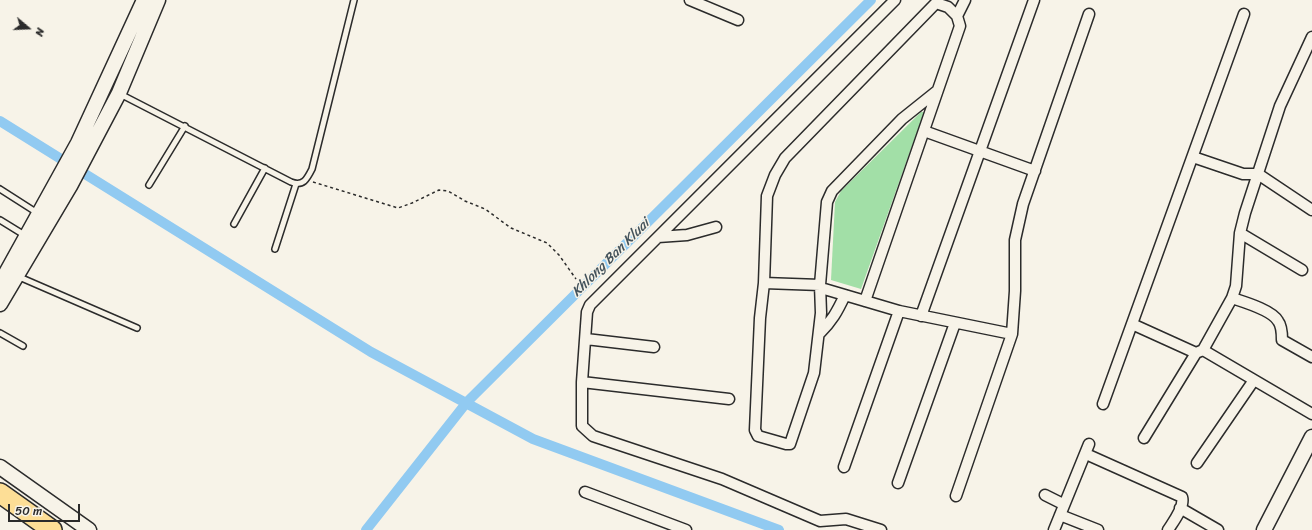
<!DOCTYPE html>
<html>
<head>
<meta charset="utf-8">
<style>
	body { margin:0 }
	#map { position:relative; width:1312px; height:530px; overflow:hidden; background:#f7f3e8; font-family:Sriracha,sans-serif }
	canvas { display:block }
	.north { position:absolute; left:8px; top:8px; width:40px; height:40px; -webkit-text-stroke:3px #f7f3e8; paint-order:stroke; rotate:109deg; font-size:11px; font-weight:700; line-height:16px; text-align:center; color:#2b2b2b }
	.north::after { content:''; display:block; margin:auto; width:14px; height:18px; background:#2b2b2b; clip-path:polygon(50% 0,100% 100%,50% 72%,0 100%) }
	.scale { position:absolute; left:8px; top:504px; width:72px; height:18px; box-sizing:border-box; border:2px solid #2b2b2b; border-top:0; padding-left:5px; font-size:12px; line-height:14px; white-space:nowrap; color:#2b2b2b; -webkit-text-stroke:3px #f7f3e8; paint-order:stroke }
</style>
</head>
<body>
<div id="map">
<canvas width="1312" height="530"></canvas>
<div class="north">N</div>
<div class="scale">50 m</div>
</div>
<script>
const g = document.querySelector('canvas').getContext('2d');
g.lineJoin = 'round';
function paint(path, color) { g.fillStyle = color; g.fill(path, 'evenodd'); }
function trace(path, color, width, dash) { g.strokeStyle = color; g.lineWidth = width; g.lineCap = dash ? 'butt' : 'round'; g.setLineDash(dash || []); g.stroke(path); }
function label(font, color, halo, rows, align = 'center') {
  g.font = font + ' Sriracha,sans-serif'; g.lineWidth = 3; g.setLineDash([]); g.textBaseline = 'middle'; g.strokeStyle = halo; g.fillStyle = color; for (const [text, x, y, turn = 0] of rows) {
    g.save(); g.translate(x, y); g.rotate((+turn || 0) * Math.PI / 180); g.textAlign = isNaN(turn) ? turn : align; if (halo) g.strokeText(text, 0, 0); g.fillText(text, 0, 0); g.restore();
  }
}
const green = new Path2D(`
	M921 112H924L923 115 861 289 831 280 835 202 841 191Z`);
const canal = new Path2D(`
	M0 121 371 352 533 439 779 530
	M366 530 467 402 871 0`);
const path = new Path2D(`
	M313 182 398 208 412 203 439 190 448 191 465 201 485 209 511 228 547 243 559 255 576 279`);
const lane = new Path2D(`
	M120 94 291 182C303 187 307 179 312 169L354 0
	M149 185 185 126
	M0 189 39 214
	M0 220 26 236
	M234 224 265 168
	M275 249 296 184
	M17 276 137 328
	M0 333 23 346`);
const street = new Path2D(`
	M690 0 738 20
	M937 91 902 119 832 191 827 202 820 285 821 313 814 373 790 444H786L758 436 755 430 760 318 764 283 767 196 775 175 785 158 936 3 948 7 957 16
	M924 131 1035 171
	M1193 157 1243 174H1258L1312 210
	M1240 233 1302 270
	M658 237 687 235 716 227
	M764 283 820 285
	M821 288 899 311 1012 334
	M1232 298C1244 302 1272 310 1278 321 1282 326 1282 334 1282 340L1312 357
	M865 301 960 26 957 16 965 0
	M921 316 1034 0
	M1132 324 1196 353 1203 350 1312 414
	M819 334C832 321 837 312 845 295
	M586 339 654 347
	M1203 350 1232 298 1236 286 1240 233 1245 213 1280 106 1312 37
	M582 382 729 399
	M1103 404 1244 14
	M1144 438 1196 353
	M1086 454 1182 497C1185 507 1173 522 1168 530
	M1197 463 1254 380
	M844 467 899 311
	M898 483 955 323
	M585 492 686 530
	M1045 495 1063 504
	M956 496 1012 334 1015 291V240L1023 204 1089 14
	M1180 508 1218 530
	M1060 515 1098 530
	M881 530 846 519 820 521 722 479 593 436 582 426V382L587 312 590 305 895 0
	M1054 530 1089 444`);
const secondary = new Path2D(`
	M0 284 78 143 144 0
	M0 304 70 186 119 93 158 0
	M0 467 89 530
	M1264 530 1312 437`);
const highway = new Path2D(`
	M0 493 52 530`);
const waterNames = [
	["Khlong Ban Kluai",611,258,-45]
];
paint(green, '#a2dfa7');
trace(canal, '#91caf1', 10);
trace(lane, '#2b2b2b', 8);
trace(street, '#2b2b2b', 13);
trace(secondary, '#2b2b2b', 17);
trace(highway, '#2b2b2b', 22);
trace(path, '#2b2b2b', 1.5, [3, 3]);
trace(lane, '#f7f3e8', 5);
trace(street, '#f7f3e8', 10);
trace(secondary, '#f7f3e8', 14);
trace(highway, '#fdde96', 19);
label('italic 14px', '#44535c', '#f7f3e8', waterNames);
</script>
</body>
</html>
